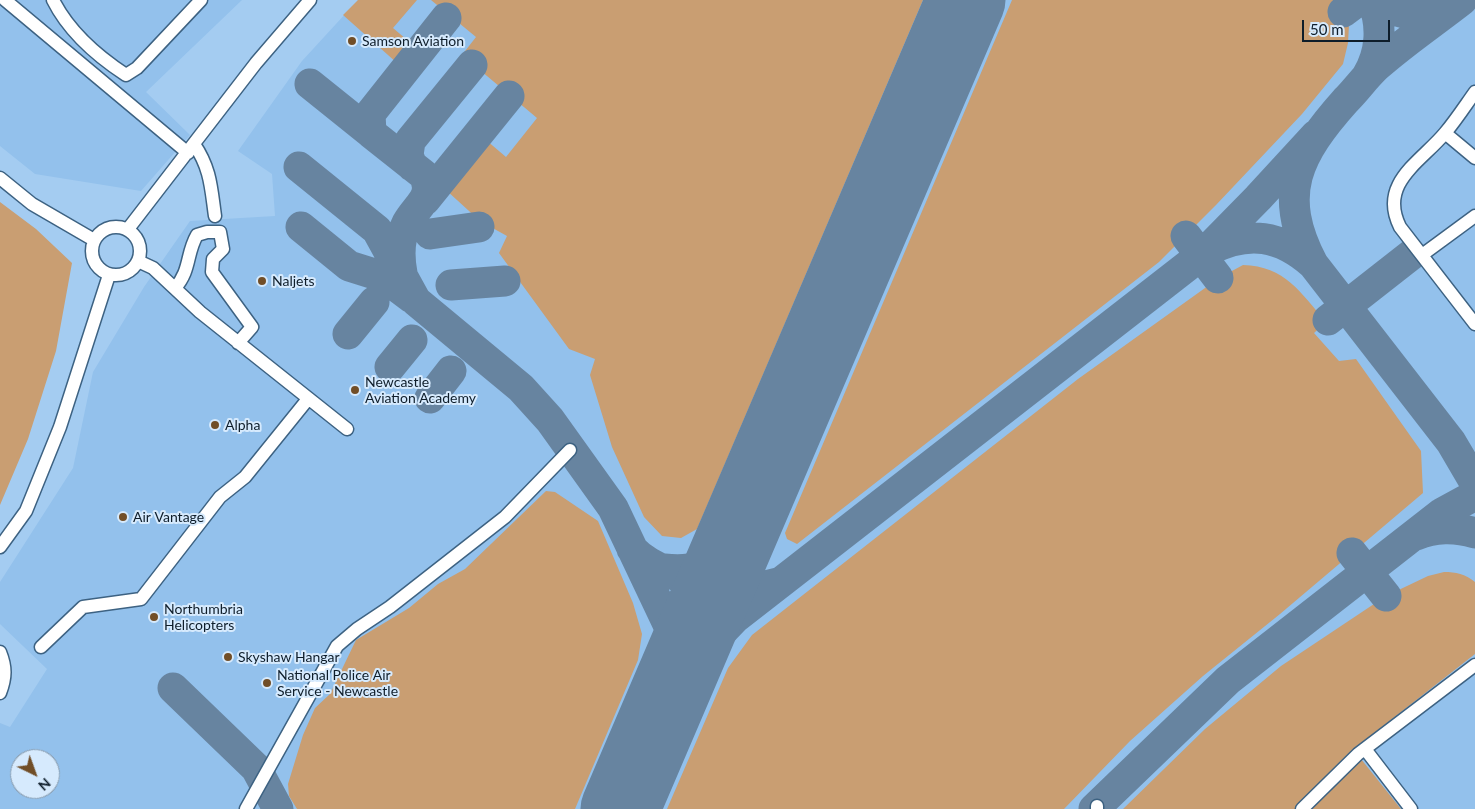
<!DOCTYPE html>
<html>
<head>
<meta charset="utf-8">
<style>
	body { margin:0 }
	#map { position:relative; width:1475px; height:809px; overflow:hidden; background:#a4ccf1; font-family:Lato,sans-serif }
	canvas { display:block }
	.north { position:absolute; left:10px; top:749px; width:50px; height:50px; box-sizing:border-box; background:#d6eafd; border:1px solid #8698a9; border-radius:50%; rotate:138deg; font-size:14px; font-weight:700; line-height:20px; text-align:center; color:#0e1d2a }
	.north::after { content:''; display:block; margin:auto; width:18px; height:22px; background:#714e27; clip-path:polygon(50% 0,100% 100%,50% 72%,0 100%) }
	.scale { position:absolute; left:1302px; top:20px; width:88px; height:22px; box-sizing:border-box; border:2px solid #0e1d2a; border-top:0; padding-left:6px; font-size:15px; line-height:18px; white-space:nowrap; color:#0e1d2a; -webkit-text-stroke:4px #d6eafd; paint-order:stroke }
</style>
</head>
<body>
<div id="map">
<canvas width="1475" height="809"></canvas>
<div class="north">N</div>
<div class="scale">50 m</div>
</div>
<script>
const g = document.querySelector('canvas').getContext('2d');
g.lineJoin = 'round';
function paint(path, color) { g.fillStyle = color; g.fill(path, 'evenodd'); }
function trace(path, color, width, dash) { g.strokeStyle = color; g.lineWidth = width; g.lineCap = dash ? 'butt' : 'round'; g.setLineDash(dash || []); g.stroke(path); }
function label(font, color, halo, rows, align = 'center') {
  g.font = font + ' Lato,sans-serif'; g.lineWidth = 4; g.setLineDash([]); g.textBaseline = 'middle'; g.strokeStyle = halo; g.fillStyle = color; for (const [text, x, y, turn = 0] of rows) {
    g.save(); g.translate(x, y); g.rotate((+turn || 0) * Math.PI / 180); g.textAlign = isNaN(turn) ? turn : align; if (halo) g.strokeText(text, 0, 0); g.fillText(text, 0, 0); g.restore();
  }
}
const built = new Path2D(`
	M0 0H242L146 92 190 135 141 191 35 174 0 146Z
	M358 0H1475V809H0V723L10 727 47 669 0 624V582L73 468 93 372 144 287 190 221 275 216 272 174 238 151 302 61ZM20 759H50V789H20Z`);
const green = new Path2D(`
	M358 0H417L393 28 413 45 397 63 343 15Z
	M431 0H923L697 529 681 538 662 536 644 517 612 447 590 375 595 359 569 349 499 253 507 236 480 221 446 190 486 140 506 157 537 118 462 55 476 37Z
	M1012 0H1334L1349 25 1348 43 1343 64 1302 114 1216 205 1159 262 797 544 787 539 785 533Z
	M0 202 36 229 72 263 56 351 28 439 0 505Z
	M1243 265C1285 266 1301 293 1326 322L1314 333 1339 361 1356 359 1421 451 1423 493 1280 614 1203 676 1130 741 1064 809H667L728 668 752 635 1078 379 1219 278Z
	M546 491 555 492 598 521 633 603 642 634 638 660 575 809H297L289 796 288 784 303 735 315 708 330 694 356 640 409 608 438 584 465 569Z
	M1444 572C1456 572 1465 574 1475 582V654L1364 741 1295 809H1123L1205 729 1281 666 1386 596 1428 576Z
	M1361 759 1401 809H1309Z`);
const taxiway = new Path2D(`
	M1377 0C1400 17 1423 18 1448 9
	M1462 0C1434 22 1404 42 1377 66 1366 76 1357 89 1346 100 1297 155 1276 194 1313 264L1451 442 1475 483
	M1343 12 1359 0
	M1367 76C1381 53 1383 25 1372 0
	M310 84 371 133
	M412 166 408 155 410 141 472 65
	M299 167 377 230 416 301 521 388 550 420 613 508 668 624 682 665
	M425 200 509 96
	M301 227 349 266 384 277 412 298
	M430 234 479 227
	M1186 236 1218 278
	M1209 250C1249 230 1280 235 1313 264
	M402 273C399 257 399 238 407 223 417 205 435 197 424 175L371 133 370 114 446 18
	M451 285 505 281
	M1328 320 1411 255
	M348 334 374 302
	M390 367 412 340
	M430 398 451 371
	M1416 535C1434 527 1456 527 1475 533
	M632 549C643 561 657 567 672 574 708 589 739 594 778 583
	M1352 553 1386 596
	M664 569C703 573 709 562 736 538
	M173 688 256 768 278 809
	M665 703 687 668 735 618 1204 253 1258 198 1316 135
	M1094 809 1228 680 1442 513 1475 495`);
const runway = new Path2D(`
	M620 809 966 0`);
const minor = new Path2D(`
	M5 0 188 153
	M53 0C69 32 97 56 126 75L137 68 201 0
	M1475 92C1465 106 1456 120 1445 133 1421 162 1378 183 1400 227L1475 324
	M1445 133 1475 158
	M194 144C211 169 211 188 215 216
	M0 178 32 204 94 240
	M92 251a24 24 0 1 1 48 0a24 24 0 1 1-48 0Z
	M128 229 256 63 310 0
	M1422 255 1475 216
	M138 261 153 268 200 312 347 429
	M175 288C191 270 186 254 197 235L207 232H220L223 249 213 259 212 272 252 327 238 343
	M0 547 26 511 60 427 109 275
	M41 647 83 607 141 599 220 497 245 477 308 399
	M0 652C6 667 6 677 0 693
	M1365 749 1411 809
	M1097 806V809
	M246 809 337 646 357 629 390 607 505 517 570 450
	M1302 809 1358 754 1475 665`);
const markers = [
	[352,41,5,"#714e27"],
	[262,281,5,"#714e27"],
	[355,390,5,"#714e27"],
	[215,425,5,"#714e27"],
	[123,517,5,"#714e27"],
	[154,617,5,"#714e27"],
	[228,657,5,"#714e27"],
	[267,683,5,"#714e27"]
];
const poiNames = [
	["Samson Aviation",362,41],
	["Naljets",272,281],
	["Newcastle",365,382],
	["Aviation Academy",365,398],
	["Alpha",225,425],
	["Air Vantage",133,517],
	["Northumbria",164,609],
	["Helicopters",164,625],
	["Skyshaw Hangar",238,657],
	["National Police Air",277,675],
	["Service - Newcastle",277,691]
];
paint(built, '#93c1ec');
paint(green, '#c99e72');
trace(taxiway, '#6784a0', 31);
trace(runway, '#6784a0', 79);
trace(minor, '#3d6282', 15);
trace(minor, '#fff', 12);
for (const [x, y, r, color] of markers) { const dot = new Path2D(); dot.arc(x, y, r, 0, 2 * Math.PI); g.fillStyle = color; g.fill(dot); trace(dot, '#d6eafd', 2); }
label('14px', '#0e1d2a', '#d6eafd', poiNames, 'left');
</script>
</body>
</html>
